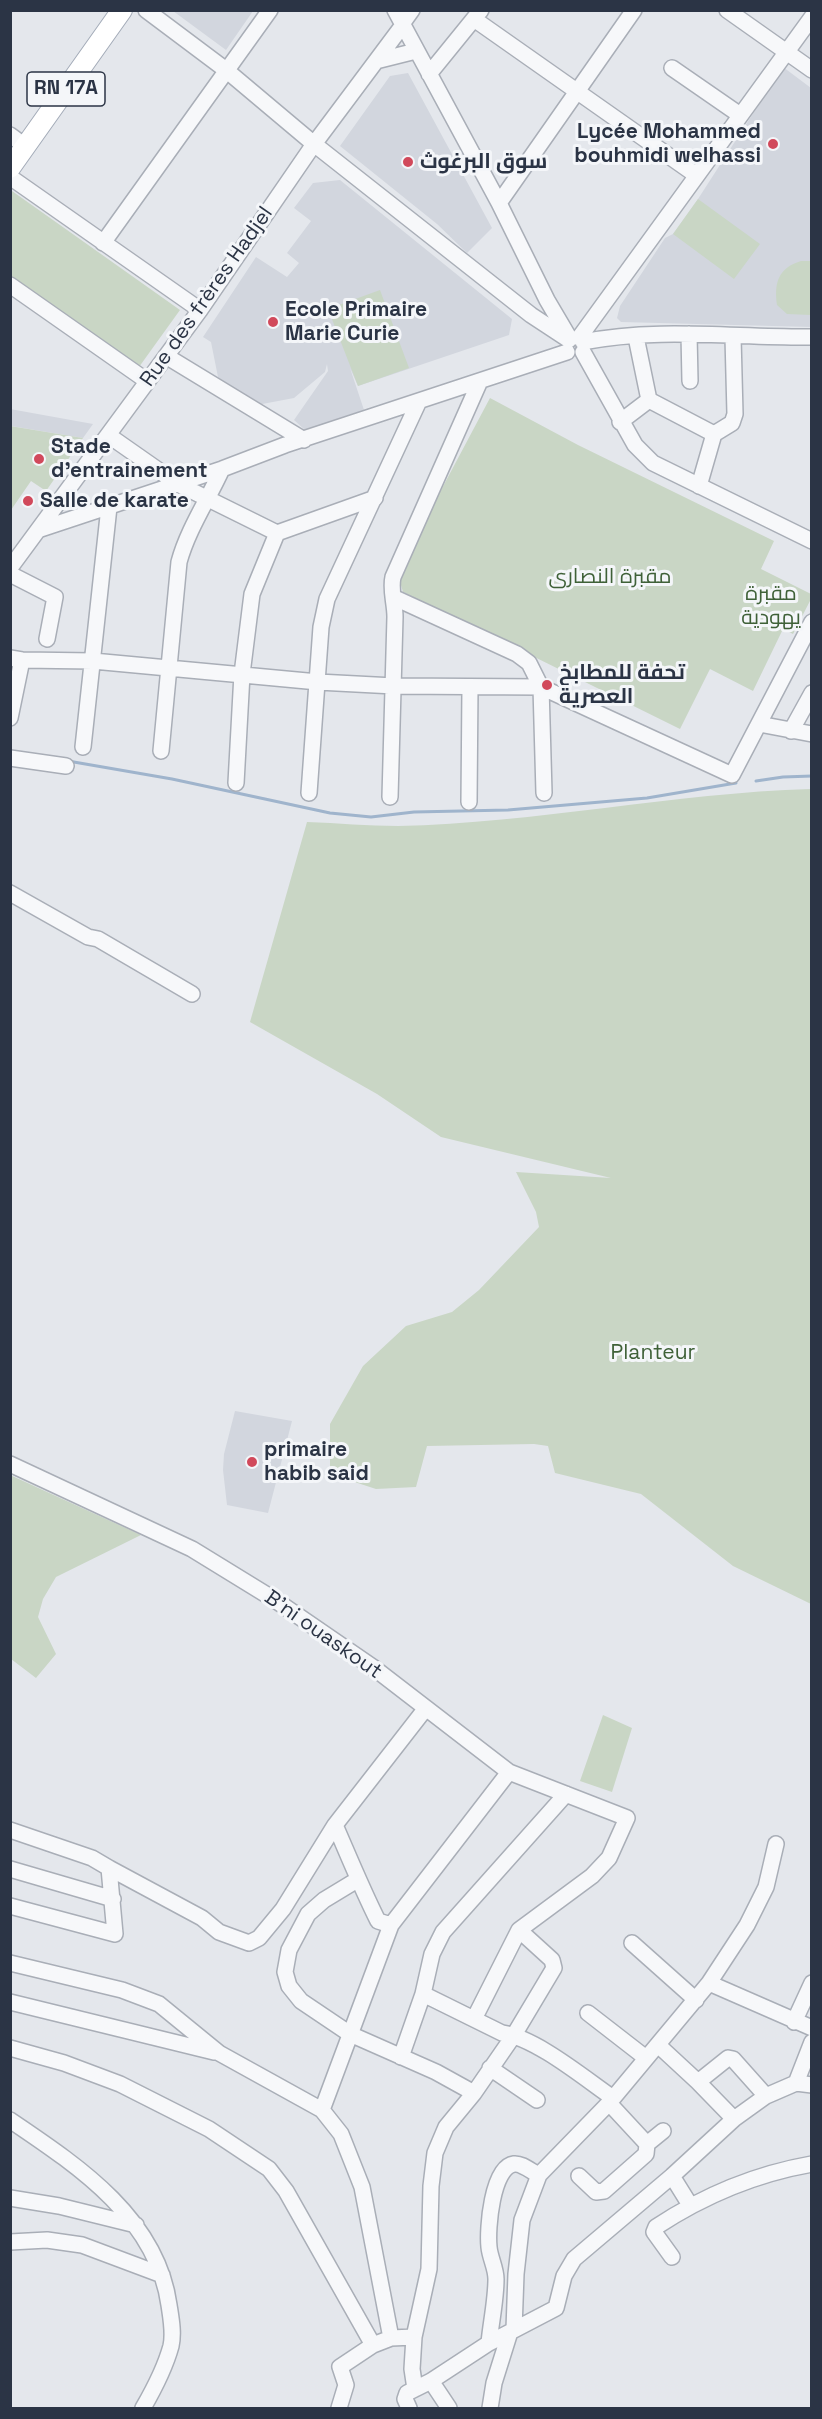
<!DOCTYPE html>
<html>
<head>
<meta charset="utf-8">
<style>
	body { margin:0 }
	#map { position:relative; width:822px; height:2419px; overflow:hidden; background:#e4e7ec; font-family:"Space Grotesk",sans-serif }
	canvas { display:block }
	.frame { position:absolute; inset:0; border:12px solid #2b3445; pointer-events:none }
</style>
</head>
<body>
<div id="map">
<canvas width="822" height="2419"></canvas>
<div class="frame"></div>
</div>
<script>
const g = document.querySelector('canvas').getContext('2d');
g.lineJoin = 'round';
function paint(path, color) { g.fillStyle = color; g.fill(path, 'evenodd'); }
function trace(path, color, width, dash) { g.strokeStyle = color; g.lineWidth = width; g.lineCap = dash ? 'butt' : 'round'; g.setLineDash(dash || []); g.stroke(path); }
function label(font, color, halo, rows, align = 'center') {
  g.font = font + ' "Space Grotesk",Cairo,sans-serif'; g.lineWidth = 6; g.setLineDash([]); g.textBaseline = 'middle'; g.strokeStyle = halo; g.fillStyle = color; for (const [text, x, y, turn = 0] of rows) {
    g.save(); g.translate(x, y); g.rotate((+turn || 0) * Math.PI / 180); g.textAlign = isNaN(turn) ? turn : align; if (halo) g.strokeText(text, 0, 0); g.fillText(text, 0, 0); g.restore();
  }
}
const built = new Path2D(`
	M173 11H253L226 50Z
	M783 67 811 88V327L621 322 617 318 620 306 665 238 673 234 698 199Z
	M408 73 492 228 467 253 437 224 340 146 390 76Z
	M340 180 512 319 509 335 358 386 350 368 364 410 305 430 294 420 328 371 327 364 325 372 294 398 257 405 218 377 211 342 203 337 256 257 287 277 299 263 287 253 311 221 294 208 313 183Z
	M10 409 93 424 83 438 11 426Z
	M235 1411 292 1421 268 1513 227 1505 223 1470 224 1454Z`);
const green = new Path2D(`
	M12 191 180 310 139 367 11 277Z
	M698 199 760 244 734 279 673 234Z
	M801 261H811V315L787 314 777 305C774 283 778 268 801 261Z
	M380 290 409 368 358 386 328 309Z
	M490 398 578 445 774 541 761 569 811 594 812 597 793 634 783 629 753 691 710 669 680 729 403 592 400 582 414 541Z
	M10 426 83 438 46 491 31 481 11 510Z
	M811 789V1604L733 1566 641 1494 555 1473 548 1446 534 1444 427 1446 416 1487 376 1489 330 1474V1424L363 1366 406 1326 452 1312 479 1290 539 1227 536 1212 516 1172 611 1178 441 1137 377 1094 250 1022 307 822C338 823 368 826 398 826 537 823 673 793 811 789Z
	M10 1475 141 1535 56 1577 43 1599 38 1617 56 1654 36 1678 11 1659Z
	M603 1715 632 1728 612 1792 580 1781Z`);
const stream = new Path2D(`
	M68 761 172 779 330 813 371 817 414 812 508 810 647 798 736 783
	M756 781 783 777 812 776`);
const minor = new Path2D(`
	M146 10 226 70 314 144 531 315 569 340
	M395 10 499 203 547 300 570 339
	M727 10 812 70
	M474 19 696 175
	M402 24 412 10
	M376 61 416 51
	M672 68 740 115
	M429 74 481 10
	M10 135 25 146
	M10 177 200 310
	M499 203 634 10
	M103 243 270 10
	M10 285 147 381
	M689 334 690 381
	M636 337 649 400
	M579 338 812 17
	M583 342C658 327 736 338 812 337
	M583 352 635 445 653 463 812 541
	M166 356 304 440
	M620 422 649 400 714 434
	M108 435 178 484 277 533
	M699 486 714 434 732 423 735 414 733 337
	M38 530 222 469 285 445 567 352
	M10 568 200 310 314 144 403 25
	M10 574 55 597 47 639
	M395 598 517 654 529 663 541 687 544 793
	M10 658 22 660 93 661 318 682 394 686 541 687 732 775 812 622
	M10 718 22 660
	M759 724 812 734
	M791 731 812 693
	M83 747 109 507
	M161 751 179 562C188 529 208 500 222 469
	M10 758 66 766
	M236 783 242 674 252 594 277 533 375 498
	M309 793 321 627 327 599 419 401
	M390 797 395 617C395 603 390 590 393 577L480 381
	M469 802 470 687
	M10 893 88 937 98 939 192 994
	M10 1464 192 1549 275 1600 374 1668 509 1772 627 1818 609 1858 592 1876 519 1930 474 2019
	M10 1830 92 1858 109 1868 115 1934 10 1906
	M109 1868 202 1918 219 1932 249 1943 259 1938 283 1909 335 1825
	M10 1869 113 1899
	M357 1880 324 1900 308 1914 289 1950 285 1972 289 1986 301 2001 350 2034 436 2072 474 2093
	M391 1925 378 1921C362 1889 349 1857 335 1825L426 1708
	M632 1943 696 2000
	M10 1963 122 1990 159 2004 219 2053 322 2110 341 2134 362 2187 391 2338
	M709 1983 812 2028
	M423 1994 502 2033C536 2038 584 2078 613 2098
	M10 2002 214 2052
	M588 2013 646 2058
	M794 2022 812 1983
	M658 2045 698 2082 734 2119
	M10 2048 64 2063 120 2084 209 2129 269 2169 286 2191 373 2345 391 2338 414 2337
	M401 2057 423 1994 432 1954 443 1932 566 1794
	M490 2068 537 2100
	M698 2082 728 2058 733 2059 766 2096
	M796 2083 812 2085
	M322 2110 391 1925 509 1772
	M10 2120C78 2166 157 2218 169 2305 171 2318 174 2333 171 2346 165 2368 154 2389 143 2408
	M647 2144 663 2131
	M579 2176 596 2192 604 2191 646 2154 647 2144 609 2103
	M672 2176 690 2205
	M10 2198 59 2206 136 2225
	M10 2242 47 2240 82 2245 162 2275
	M672 2257 654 2232 656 2227C703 2196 755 2174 812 2164
	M514 2329 516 2274 522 2220 539 2175 609 2103 709 1983 747 1925 766 1887 776 1844
	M489 2343C491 2322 496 2300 496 2279 496 2268 490 2258 489 2247 487 2229 492 2167 514 2164 522 2163 532 2172 539 2175
	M431 2381 449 2408
	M415 2389 412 2369 414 2337 429 2269 431 2186 435 2153 446 2127 474 2093 514 2035 554 1968 552 1960 519 1930
	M339 2408 346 2385 340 2367 373 2345
	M409 2408 405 2399 407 2393 431 2381 489 2343 556 2308 564 2276 574 2259 672 2176 734 2119 766 2096 796 2083 812 2042
	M490 2408 494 2383 510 2332`);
const major = new Path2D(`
	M10 168 122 10`);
const markers = [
	[773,144,6,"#d1495b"],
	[408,162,6,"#d1495b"],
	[273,322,6,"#d1495b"],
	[39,459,6,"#d1495b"],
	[28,501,6,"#d1495b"],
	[547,685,6,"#d1495b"],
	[252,1462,6,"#d1495b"]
];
const shields = [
	[66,89,78]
];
const shieldNames = [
	["RN 17A",66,89]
];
const poiNames = [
	["Lycée Mohammed",761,132,"right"],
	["bouhmidi welhassi",761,156,"right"],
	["سوق البرغوث",420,162],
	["Ecole Primaire",285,310],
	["Marie Curie",285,334],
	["Stade",51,447],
	["d'entrainement",51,471],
	["Salle de karate",40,501],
	["تحفة للمطابخ",559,673],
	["العصرية",559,697],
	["primaire",264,1450],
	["habib said",264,1474]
];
const streetNames = [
	["Rue des frères Hadjel",207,297,-55],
	["B'ni ouaskout",323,1635,35]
];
const parkNames = [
	["مقبرة النصارى",610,577],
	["مقبرة",771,594],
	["يهودية",771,618],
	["Planteur",653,1353]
];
paint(built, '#d2d6de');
paint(green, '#c9d6c5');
trace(stream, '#9fb4cc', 3);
trace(minor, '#a9aeb7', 18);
trace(major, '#a3abb8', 22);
trace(minor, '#f7f8fa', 15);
trace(major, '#fff', 20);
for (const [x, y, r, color] of markers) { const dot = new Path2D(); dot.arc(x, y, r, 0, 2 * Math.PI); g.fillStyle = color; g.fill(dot); trace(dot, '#f4f6f9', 2); }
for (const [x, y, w] of shields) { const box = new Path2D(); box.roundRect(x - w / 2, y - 17, w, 34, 4.5); g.fillStyle = '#f4f6f9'; g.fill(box); trace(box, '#2b3445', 1.5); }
label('bold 20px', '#2b3445', null, shieldNames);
label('bold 21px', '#2b3445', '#f4f6f9', poiNames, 'left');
label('21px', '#2b3445', '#f4f6f9', streetNames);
label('21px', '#3f6138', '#f4f6f9', parkNames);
</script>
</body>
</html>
